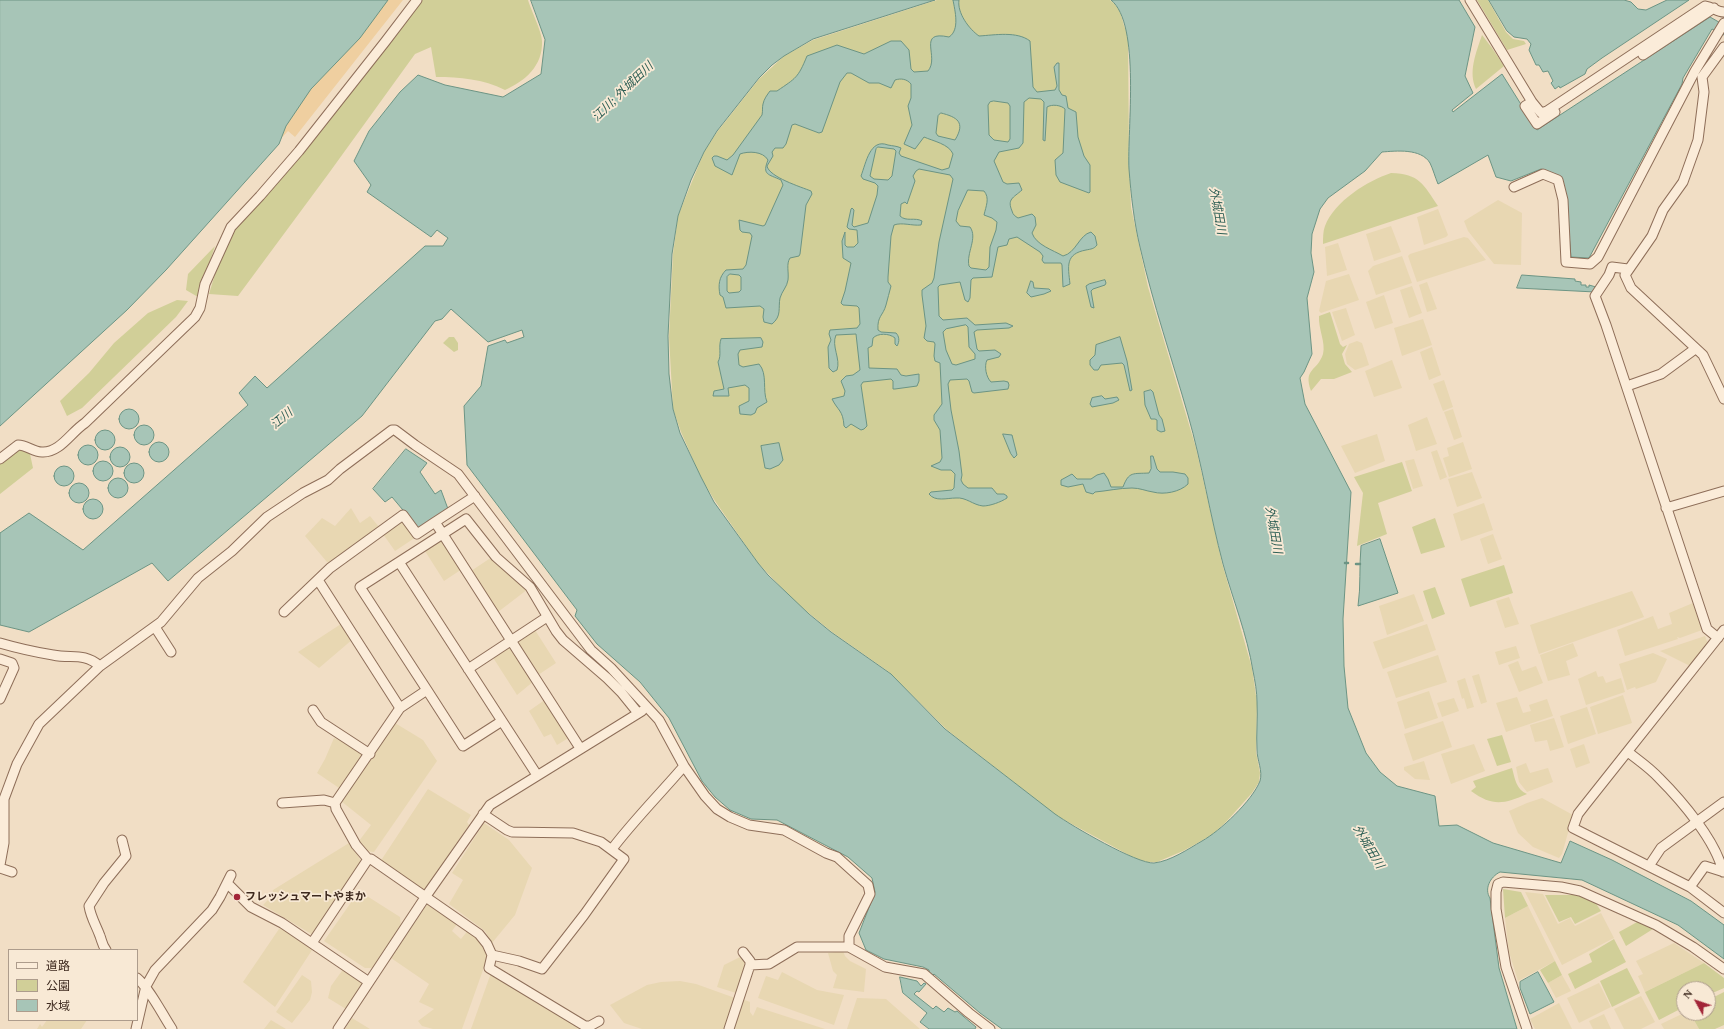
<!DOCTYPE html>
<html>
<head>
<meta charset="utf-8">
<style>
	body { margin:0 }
	#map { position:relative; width:1724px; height:1029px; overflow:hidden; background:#f1dec5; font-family:"Times New Roman","Noto Sans JP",serif }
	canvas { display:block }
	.legend { position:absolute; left:8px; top:949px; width:130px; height:72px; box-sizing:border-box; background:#f8e9d5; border:1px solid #ad9c8c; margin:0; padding:5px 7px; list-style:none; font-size:12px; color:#3d291e }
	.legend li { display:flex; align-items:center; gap:8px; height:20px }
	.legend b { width:20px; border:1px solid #ad9c8c }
	.north { position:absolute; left:1676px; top:981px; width:40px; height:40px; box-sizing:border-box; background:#f8e9d5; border:1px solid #ad9c8c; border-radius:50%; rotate:310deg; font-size:11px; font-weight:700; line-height:16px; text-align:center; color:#3d291e }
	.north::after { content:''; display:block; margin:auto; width:14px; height:18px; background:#a22538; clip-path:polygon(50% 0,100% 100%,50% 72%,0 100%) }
</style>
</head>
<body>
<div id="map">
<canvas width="1724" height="1029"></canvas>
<ul class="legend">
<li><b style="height:5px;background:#fbecd9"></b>道路</li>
<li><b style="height:11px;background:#d1cf98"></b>公園</li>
<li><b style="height:11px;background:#a7c5b7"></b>水域</li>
</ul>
<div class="north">N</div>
</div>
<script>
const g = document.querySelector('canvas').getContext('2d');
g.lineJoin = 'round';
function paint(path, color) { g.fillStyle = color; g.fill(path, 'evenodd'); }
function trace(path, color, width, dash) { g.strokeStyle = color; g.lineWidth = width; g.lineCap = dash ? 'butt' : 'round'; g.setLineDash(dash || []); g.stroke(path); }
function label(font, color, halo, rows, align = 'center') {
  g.font = font + ' "Times New Roman","Noto Sans JP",serif'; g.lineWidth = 3.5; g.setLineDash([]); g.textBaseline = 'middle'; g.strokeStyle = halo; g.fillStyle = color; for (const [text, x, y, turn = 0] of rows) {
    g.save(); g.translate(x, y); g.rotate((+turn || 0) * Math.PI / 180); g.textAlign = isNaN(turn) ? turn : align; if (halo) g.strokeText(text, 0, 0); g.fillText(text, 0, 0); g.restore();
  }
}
const farmland = new Path2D(`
	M1498 200 1522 213 1521 265 1494 264 1468 231 1464 221Z
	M1438 209 1448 235 1446 237 1424 245 1417 217Z
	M1391 226 1401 252 1374 261 1366 234Z
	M1464 237 1468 238 1486 260 1417 282 1408 256 1410 254Z
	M1338 243 1347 270 1327 276 1325 247Z
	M1402 256 1412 283 1376 295 1368 271 1373 266Z
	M1349 274 1359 300 1321 313 1319 311 1326 281Z
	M1427 282 1437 309 1427 312 1419 285Z
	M1412 286 1422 313 1409 318 1400 290Z
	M1384 295 1393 323 1375 329 1366 302Z
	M1346 308 1355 335 1342 341 1332 312Z
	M1423 319 1432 345 1402 356 1394 328Z
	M1357 341 1362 343 1369 365 1355 370 1347 364 1345 354 1349 344Z
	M1432 347 1441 375 1429 380 1420 352Z
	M1392 360 1402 388 1374 397 1365 371Z
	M1444 380 1453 407 1443 411 1433 384Z
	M1453 409 1462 437 1454 440 1444 412Z
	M1427 417 1437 444 1416 451 1408 425Z
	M1377 434 1385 461 1355 473 1341 446Z
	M1463 442 1472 469 1449 477 1443 458 1449 456 1447 448Z
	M1437 450 1447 477 1440 480 1431 452Z
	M1414 459 1423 486 1413 489 1405 461Z
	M1472 472 1482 498 1457 507 1448 479Z
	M1484 503 1493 530 1461 541 1453 514Z
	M351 508 360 523 370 516 379 527 332 564 327 562 305 536 322 518 335 526Z
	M402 519 416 537 395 551 383 534Z
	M1493 534 1502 559 1488 564 1480 539Z
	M443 539 462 569 444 581 425 551Z
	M492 557 528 589 498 612 471 571Z
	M1632 591 1644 617 1539 654 1530 625Z
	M1414 594 1424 621 1387 635 1379 606Z
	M1509 597 1519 624 1505 628 1496 601Z
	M1693 603 1702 630 1680 638 1677 637 1678 639 1625 656 1617 630 1653 616 1658 629 1672 624 1669 613Z
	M341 624 353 639 319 668 298 652Z
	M1427 624 1436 650 1383 669 1373 642Z
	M535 630 556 663 538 675 516 641Z
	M1705 636 1709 647 1692 667 1660 651Z
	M1573 643 1578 656 1566 661 1570 675 1548 681 1540 655Z
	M510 644 534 681 517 695 492 656Z
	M1516 646 1520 658 1499 665 1495 652Z
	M1653 653 1667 659 1656 682 1636 689 1635 687 1627 690 1619 664Z
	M1438 655 1447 682 1396 698 1387 672Z
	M1518 661 1522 671 1536 666 1543 683 1519 692 1508 665Z
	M1596 671 1598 677 1603 676 1606 683 1621 678 1625 692 1586 705 1578 679Z
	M1479 674 1487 702 1481 704 1472 676Z
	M1465 678 1474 707 1467 709 1464 698 1462 699 1457 681Z
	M1429 691 1438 718 1405 729 1397 702Z
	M1623 695 1632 723 1598 734 1590 707Z
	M1517 697 1523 713 1531 711 1529 705 1547 699 1553 716 1506 732 1496 703Z
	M1454 698 1459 711 1442 717 1437 703Z
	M546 699 570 737 557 745 551 734 544 737 529 711Z
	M1587 707 1596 734 1568 744 1560 716Z
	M1554 718 1564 747 1550 751 1547 740 1535 742 1530 725Z
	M1443 721 1452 747 1413 761 1404 734Z
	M395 723 423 740 437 761 374 852 364 851 359 841 371 825 341 801Z
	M334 738 339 740V738L363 753 364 756 342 790 317 773 325 759Z
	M1474 744 1485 771 1451 784 1441 754Z
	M1584 744 1590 763 1576 768 1570 749Z
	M1424 761 1430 780 1415 779 1404 770V767Z
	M1526 763 1530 773 1548 768 1553 782 1527 792 1519 782 1516 767Z
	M428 789 471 815 467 822 469 825 424 891 380 862Z
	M1542 798 1573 815 1562 854 1559 858 1533 847 1518 833 1509 811 1527 803Z
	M484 823 509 840 532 868 515 915 492 943 485 931 449 904 463 880 452 873Z
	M349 843 362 862 313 935 263 905 271 897 273 890Z
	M359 891 400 917 401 926 373 968H365L324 941Z
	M1525 892 1543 894 1558 924 1570 918 1575 926 1601 913 1614 938 1562 965Z
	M428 903 459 921 452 931 461 939 469 929 481 938 488 956 462 1029H433L422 1026 418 1021 434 1009 419 1002 429 984 391 958Z
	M1528 906 1555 961 1518 981 1509 952 1505 918Z
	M281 926 314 947 275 1007 243 982Z
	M1674 943 1704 963 1645 992 1638 976 1643 974 1636 961Z
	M843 951 845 956 850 961 866 969 864 992 833 988 837 975 833 971 828 953Z
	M742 956 747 964 736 993 717 987 724 965Z
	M344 968 364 981 346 1009 328 998 331 986Z
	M782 972 817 990 844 995 834 1025 758 998 766 976 778 980Z
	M491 973 584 1029H471Z
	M302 975 311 981 312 992 310 1000 292 1023 276 1012Z
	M1562 975 1571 991 1556 998 1548 983Z
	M680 981 696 984 735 998 725 1029H642L624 1023 610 1005 647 985 661 982Z
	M1599 983 1611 1007 1579 1023 1567 998Z
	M1641 996 1655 1022 1641 1029H1624L1614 1009Z
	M857 998 886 999 920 1029H847Z
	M742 999 750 1002V1012L753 1016 757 1007 825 1029H733Z
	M1559 1003 1572 1029H1535L1530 1019Z
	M1684 1013H1690L1699 1029H1664L1661 1024Z
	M1604 1014 1611 1029H1593L1589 1021Z
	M352 1018 370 1029H345Z
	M47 1020H87L81 1029H37L40 1024 42 1027Z
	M271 1020 286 1029H264Z`);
const green = new Path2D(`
	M421 0H528C531 10 542 32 542 41 543 66 525 81 505 90 483 79 460 77 436 77L431 47 415 54 329 173 238 296 209 294 219 261 235 229 304 153 388 45Z
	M937 0H1110C1125 12 1120 21 1128 34L1129 160 1131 207 1148 287 1196 448 1222 563 1252 668 1257 703 1256 752 1260 773 1259 782 1252 793 1226 822 1212 835 1183 851 1157 862H1147L1136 859 1057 816 946 729 889 672 832 632 794 601 758 563 715 501 701 478 681 432 673 409 669 337 673 254 678 216 704 152 717 132 759 79 784 56 813 40Z
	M1477 0H1488L1506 32 1513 39 1524 41 1526 44 1507 50Z
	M1482 35 1492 48 1504 66 1476 89C1468 72 1476 53 1482 35Z
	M1391 173C1420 174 1423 184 1438 206L1323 244C1323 238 1323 231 1325 226 1335 201 1367 181 1391 173Z
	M215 246 198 297 186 290 188 274Z
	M177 300 188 301 176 317 82 408 67 416 60 401 89 373 114 343 148 313Z
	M1330 312 1340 344 1343 347 1347 345 1342 354 1345 364 1352 372 1334 379H1321L1311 391C1303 368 1317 372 1323 354 1326 343 1318 328 1319 316Z
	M449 337H454L458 343V350L454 352 443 343Z
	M21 449 30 454 33 468 0 494V464L10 454Z
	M1402 462 1412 491 1378 503 1387 534 1357 546 1363 493 1354 477Z
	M1435 518 1445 547 1421 554 1412 527Z
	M1504 565 1513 593 1470 607 1461 579Z
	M1435 587 1445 614 1432 619 1423 591Z
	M1502 735 1511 762 1497 766 1487 739Z
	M1512 768C1515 779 1516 789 1527 794 1504 804 1493 807 1471 791L1476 787 1473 781Z
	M1503 889 1521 892 1528 906 1505 918Z
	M1545 895H1575L1593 899 1601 911 1575 924 1571 917 1559 922Z
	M1639 921 1653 929 1626 946 1619 932Z
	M1614 939 1626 962 1575 989 1568 974 1592 962 1589 954Z
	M1555 961 1562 975 1548 983 1540 970Z
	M1704 963 1724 978V988L1708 995V989H1684V1007L1659 1020 1645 992Z
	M1627 968 1640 993 1612 1007 1600 981Z
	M1724 992V1025L1715 1029H1699L1690 1013H1708V1000Z`);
const sand = new Path2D(`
	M379 0H403L295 137 288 131 142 289Z`);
const water = new Path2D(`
	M0 0H388L360 38 311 89 286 126 279 144 166 270 127 310 0 426Z
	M531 0H935L813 39 784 56 772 65 759 78 717 131 704 152 691 180 678 216 672 254 668 336 669 374 673 409 680 433 701 477 714 502 758 563 768 575 809 614 831 632 891 674 945 729 1055 814C1072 826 1137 864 1154 863 1171 861 1188 849 1202 841 1220 831 1252 801 1260 781 1263 771 1257 760 1257 750 1256 734 1258 718 1257 702 1257 692 1255 681 1253 671 1247 634 1233 600 1223 564 1210 515 1202 464 1188 415 1172 359 1153 304 1140 247 1134 222 1131 195 1129 169 1127 130 1141 24 1111 0H1459L1475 27 1465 76 1473 93 1452 110 1453 112 1502 74 1537 130 1710 17 1724 25V35L1712 29 1683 78 1682 84 1589 258 1571 257 1566 200 1559 177 1541 169 1511 181 1496 177 1488 155 1438 184C1435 177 1433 169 1430 163 1421 148 1396 151 1382 152L1365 171 1328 198 1320 209 1312 234 1311 253 1314 272 1307 298 1312 354 1304 372 1300 378 1305 404 1351 492 1343 619 1344 666 1348 708 1366 753 1380 772 1397 786 1435 796 1439 826 1457 825 1493 843 1561 863 1570 841 1612 860 1691 901 1724 925V959L1678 925 1582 880 1500 872C1490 877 1484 889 1490 898L1499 968 1517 1029H1002L980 1013 934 974 932 976 929 973V970L923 967 884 959 866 950 859 933 875 892 872 878 848 857 777 820 751 819 730 810 715 797 702 781 669 718 640 682 597 644 575 616 577 610 467 465 464 406 481 386 488 346 505 340 507 343 524 337 522 330 488 342 451 309 442 319 435 321 362 416 168 581 152 563 29 632 0 625V533L29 513 83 550 248 405 239 393 255 376 267 388 425 246H443L448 238 437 230 431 237 367 192 371 185 354 161 369 131 400 92 418 75 445 85 503 97 541 74 545 40Z
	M953 0H959C957 13 969 29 979 36 995 35 1017 31 1030 41L1033 87 1037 92 1055 90 1057 86 1054 67 1057 63H1059V90L1062 95 1066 96 1068 108 1076 112 1078 137 1084 156 1090 165V192L1089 193 1060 182 1056 175 1055 160 1063 153 1065 109C1061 105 1052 104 1047 107L1045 141 1043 140 1044 102 1041 99 1029 98 1024 102 1023 143 1019 148 999 152 994 161 1003 182 1007 184 1019 183 1022 190C1013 198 1007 199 1012 211 1013 215 1015 216 1018 218L1032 214 1035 217 1036 225 1032 233C1036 245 1053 250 1063 256 1076 253 1079 235 1091 232L1095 236 1097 245C1094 249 1091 249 1086 250 1065 254 1068 266 1070 284L1063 287 1062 265 1061 263H1044L1042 260 1043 256 1040 252 1017 237 1009 239 1007 245 998 247 992 277 973 278 971 280 970 298 968 302 965 300 960 282 940 285 938 287 939 316 943 320 967 318 975 325 1006 323 1013 326 1009 328 977 330 974 332 977 349 979 351 995 350 1001 354 999 357 987 360C984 366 986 377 991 382L1004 381 1008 382 1009 385 1008 389 974 393 972 392 969 381 967 379 950 380 948 384 951 410 959 451 962 475 961 480 963 484 968 488H992L997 494H1004L1007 496V498C1001 502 990 506 983 506 973 505 966 497 956 498 947 498 935 502 929 494L931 492 952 490 954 488 955 474 951 470H941L931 466 940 462 942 458 940 430 934 420V415L942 404 940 363 935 361 934 356 935 344 934 342 927 341 924 338 926 326 922 295V290L932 283 934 278 939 242 953 179 950 175 919 169 916 171 913 176 915 181 907 204 905 202 901 204 900 216C906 222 915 217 922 221L921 225C912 226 902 222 894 225L891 236 888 277V282L891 286C889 292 888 299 886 305 883 316 877 316 878 330L881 332 896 333C899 336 900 341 897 346L895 344V338C889 333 878 333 873 338L872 346 868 348 869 368 897 369 901 375 906 376 919 374V381L917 386 895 389H893V381L891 379 863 382 861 385 867 426 864 429 861 430 851 424 846 428 844 426C843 410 838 411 832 399L844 396 845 391 841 381 846 376 853 375 860 370 856 334 836 335C831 346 841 359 837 370L833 372 829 368 828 347 831 340 829 334 830 330 857 328 860 324 859 308 857 306 843 305 841 303 845 291 851 263 843 258 842 241 845 232V245L847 247H854L858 243 857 230 849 229 847 227 851 209 852 208 854 210 852 225 854 227 868 223 877 195 878 186 875 183 863 179 861 176C866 163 870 138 888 145 893 146 897 146 901 148L899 153 901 156 942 170 949 168 953 154C949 144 933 141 924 137L915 149 904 144 912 125 908 106 911 98V84C907 79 901 78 895 80L891 88 879 83H869L851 73H847L840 82 822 132 819 133 795 124 792 125 786 144 783 148H775L772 152 773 156 767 166C769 177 801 187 811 191L812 194 806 205 800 254 799 256 790 258C786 264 789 272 788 280 787 287 782 291 780 298 778 308 782 316 772 324L764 322 763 317 764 309 760 306 726 308 723 297 720 295C718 285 719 277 726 270L743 269 746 265 752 236 750 233 742 232 740 230 739 220 763 226 765 225 783 185 781 180C768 174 762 175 768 160 763 151 748 151 740 154L732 175 715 166 712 158 714 156H717L727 160 733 155 762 115C763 110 762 108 763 104 764 99 767 95 770 91H777C796 78 798 78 807 56L837 45 864 54 891 41H901L909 50 911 69 914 72 928 71C940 57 916 30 949 37 960 30 955 11 953 0ZM994 101 1008 103 1010 106V139L1008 142 994 140 989 135 988 105 990 102ZM941 113C957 117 966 122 955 140L938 136 936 133 938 116ZM878 147 894 149 896 151 892 176 888 180 874 179 870 176 876 149ZM968 190 984 191C990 198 986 206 984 215L992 218 997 222 996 230 990 247 989 267 986 270 971 268 969 266C966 253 978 238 970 227L960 226 956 221 958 211ZM730 274 739 275 741 277V290L739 292 729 293 727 291V277ZM966 325 968 327 969 347 975 354V359L956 365 952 364 946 350 943 332 946 329Z
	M1489 0H1624L1631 2 1638 9 1646 10 1667 0H1689L1602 58 1587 69 1585 74 1560 88 1559 86 1555 89 1551 83 1553 81 1548 71 1543 72 1539 65H1536L1529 50 1531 44 1527 39 1514 37 1507 31Z
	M1522 275 1575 279V281L1581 282V285H1586V287H1589V285L1596 287 1595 292 1517 288Z
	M1105 280 1106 283 1105 285 1093 289 1091 291 1094 308 1091 307 1086 286 1089 284Z
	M1031 281 1033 282 1034 288 1049 289 1051 291 1044 294 1031 297 1027 293Z
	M1120 337 1127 361 1132 390 1130 391 1124 365 1122 363 1101 365 1098 370H1094L1090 365V360L1095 355 1096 345Z
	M761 338 763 342 762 347 740 350 738 354 739 365 743 367 759 364C768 374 762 390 767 402L757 408 755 413 751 415 740 414 739 406 749 401V388L745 385 728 388 729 396H713L714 391 724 389 718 362C722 355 718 347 721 339Z
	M1151 390 1153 392 1159 415 1162 419 1165 431 1161 432 1157 430V420L1155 419H1151L1145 405 1144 392Z
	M1102 396 1105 399 1117 397 1119 400 1113 403 1092 407 1090 404 1092 398Z
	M119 419a10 10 0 1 1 20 0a10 10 0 1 1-20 0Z
	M134 435a10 10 0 1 1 20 0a10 10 0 1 1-20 0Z
	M95 440a10 10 0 1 1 20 0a10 10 0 1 1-20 0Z
	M1003 434 1012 435 1017 455 1014 458 1011 454Z
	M149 452a10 10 0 1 1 20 0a10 10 0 1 1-20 0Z
	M779 443 783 460 779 465 770 469 765 468 761 446Z
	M78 455a10 10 0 1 1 20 0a10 10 0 1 1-20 0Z
	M110 457a10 10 0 1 1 20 0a10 10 0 1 1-20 0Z
	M406 449 427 463 420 472 435 494 441 490 448 509 418 528 392 497 385 502 373 489Z
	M1151 456H1153L1157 469 1160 472H1173L1185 474 1188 478V484C1180 492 1164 495 1153 492 1146 491 1140 488 1132 488 1119 488 1107 491 1095 492L1093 494 1086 492 1083 484 1068 487 1061 485V480L1072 474 1077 479H1091L1097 475 1104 473 1108 479 1111 487H1123C1129 471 1133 474 1149 473L1151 469Z
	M93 471a10 10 0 1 1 20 0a10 10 0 1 1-20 0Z
	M124 473a10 10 0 1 1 20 0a10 10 0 1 1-20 0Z
	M54 476a10 10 0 1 1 20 0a10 10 0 1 1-20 0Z
	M108 488a10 10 0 1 1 20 0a10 10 0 1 1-20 0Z
	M69 493a10 10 0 1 1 20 0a10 10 0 1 1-20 0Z
	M83 509a10 10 0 1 1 20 0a10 10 0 1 1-20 0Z
	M1380 539 1398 593 1358 606C1361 586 1359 567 1361 546Z
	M1538 972 1554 1002 1530 1014 1520 988V982Z
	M900 977 917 981 921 986 924 983 926 984 919 992 917 991 914 994 933 1009 936 1006 944 1012 948 1008 955 1012 957 1011 976 1027 975 1029H929L920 1022 927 1013 903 993Z`);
const stream = new Path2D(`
	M1345 563H1348
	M1356 564H1360`);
const minor = new Path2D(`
	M1470 0 1532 102 1541 113 1547 111 1705 6C1713 7 1717 12 1724 12
	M1724 47 1702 77 1704 92 1698 140 1683 182 1663 210 1652 236 1625 275 1631 288 1703 355 1724 399
	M1643 55 1714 8
	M1532 102 1525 106 1537 124 1555 112
	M1514 187 1543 174 1558 180 1563 200 1566 262 1590 264 1598 257 1695 71 1724 23
	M1628 269 1612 267 1609 275 1595 296 1606 325 1707 629 1718 638
	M1627 386 1661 374 1695 349
	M0 459 18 445C27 445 33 452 42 452 60 453 71 432 85 423L195 317 200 308 205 284 231 227 260 196 299 151 385 42 417 0
	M475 496 435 522 580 748
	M1666 508 1724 491
	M399 562 360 587 427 690
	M318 580 400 708 335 803 336 809 356 845 368 859H371L479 934 487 944 492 955 489 968 585 1026H590L599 1021
	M284 612 330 568 403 515 417 534 435 522
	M155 627 171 652
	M1724 630 1585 805 1578 814 1573 828 1690 887 1724 913
	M0 643C17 648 35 652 53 655 72 659 83 652 100 666
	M0 659 12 663 14 668 0 699
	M468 669 547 617
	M400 708 427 690 463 746 502 721
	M313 710 321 722 370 754
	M1628 752C1638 760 1650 768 1659 778 1682 801 1716 841 1723 872
	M537 775 399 562 466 519 496 557 530 587 556 631 563 640 607 678 621 692 638 713
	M282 803 324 800 335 803
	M483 814 507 830 512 832 573 833 601 842 624 859 584 915 542 969 519 961 492 955
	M612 849C634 820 660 794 684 766
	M0 865 4 843V799L17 764 39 724 100 666 161 622 198 578 232 551 267 517 303 493 328 480 340 469 392 430H395L415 445 458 474 591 650 611 668 659 720 684 766 705 796 717 809 730 817 749 825 784 830 826 853 837 857 868 885 870 894 849 936V947
	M1649 866 1661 848 1724 802
	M0 868 12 872
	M227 883 251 907 282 923 369 982
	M1690 887 1705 866 1724 872
	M312 943 368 859
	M106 950C102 945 102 941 100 936 96 925 91 918 89 906L104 883 126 856 122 840
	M750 965 769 964 797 947H849L885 967 924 974 969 1013 990 1029
	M137 978C150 989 162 1014 172 1029
	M136 1029 146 986 155 970 212 910 220 897 231 875
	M338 1029 426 896 490 805 642 711
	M729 1029 750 965V961L743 952
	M1527 1029 1506 967 1496 909V892L1498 884 1503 882 1561 887 1580 891 1656 925 1693 947 1724 969`);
const markers = [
	[237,897,4,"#a22538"]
];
const poiNames = [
	["フレッシュマートやまか",245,897]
];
const waterNames = [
	["江川; 外城田川",623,92,-44],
	["外城田川",1217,211,80],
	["江川",282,419,-40],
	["外城田川",1273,530,80],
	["外城田川",1368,847,59]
];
paint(farmland, '#e8d7b2');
paint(green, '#d1cf98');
paint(sand, '#efcfa0');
paint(water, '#a7c5b7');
trace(water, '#6c9484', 1);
trace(stream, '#6c9484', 2.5);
trace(minor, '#8e6e59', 11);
trace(minor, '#fbecd9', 9);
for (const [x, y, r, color] of markers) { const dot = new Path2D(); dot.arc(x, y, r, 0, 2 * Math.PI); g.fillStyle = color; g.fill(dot); trace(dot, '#f8e9d5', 1.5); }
label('bold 11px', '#3d291e', '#f8e9d5', poiNames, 'left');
label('italic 12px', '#2c5e54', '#f8e9d5', waterNames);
</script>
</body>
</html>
